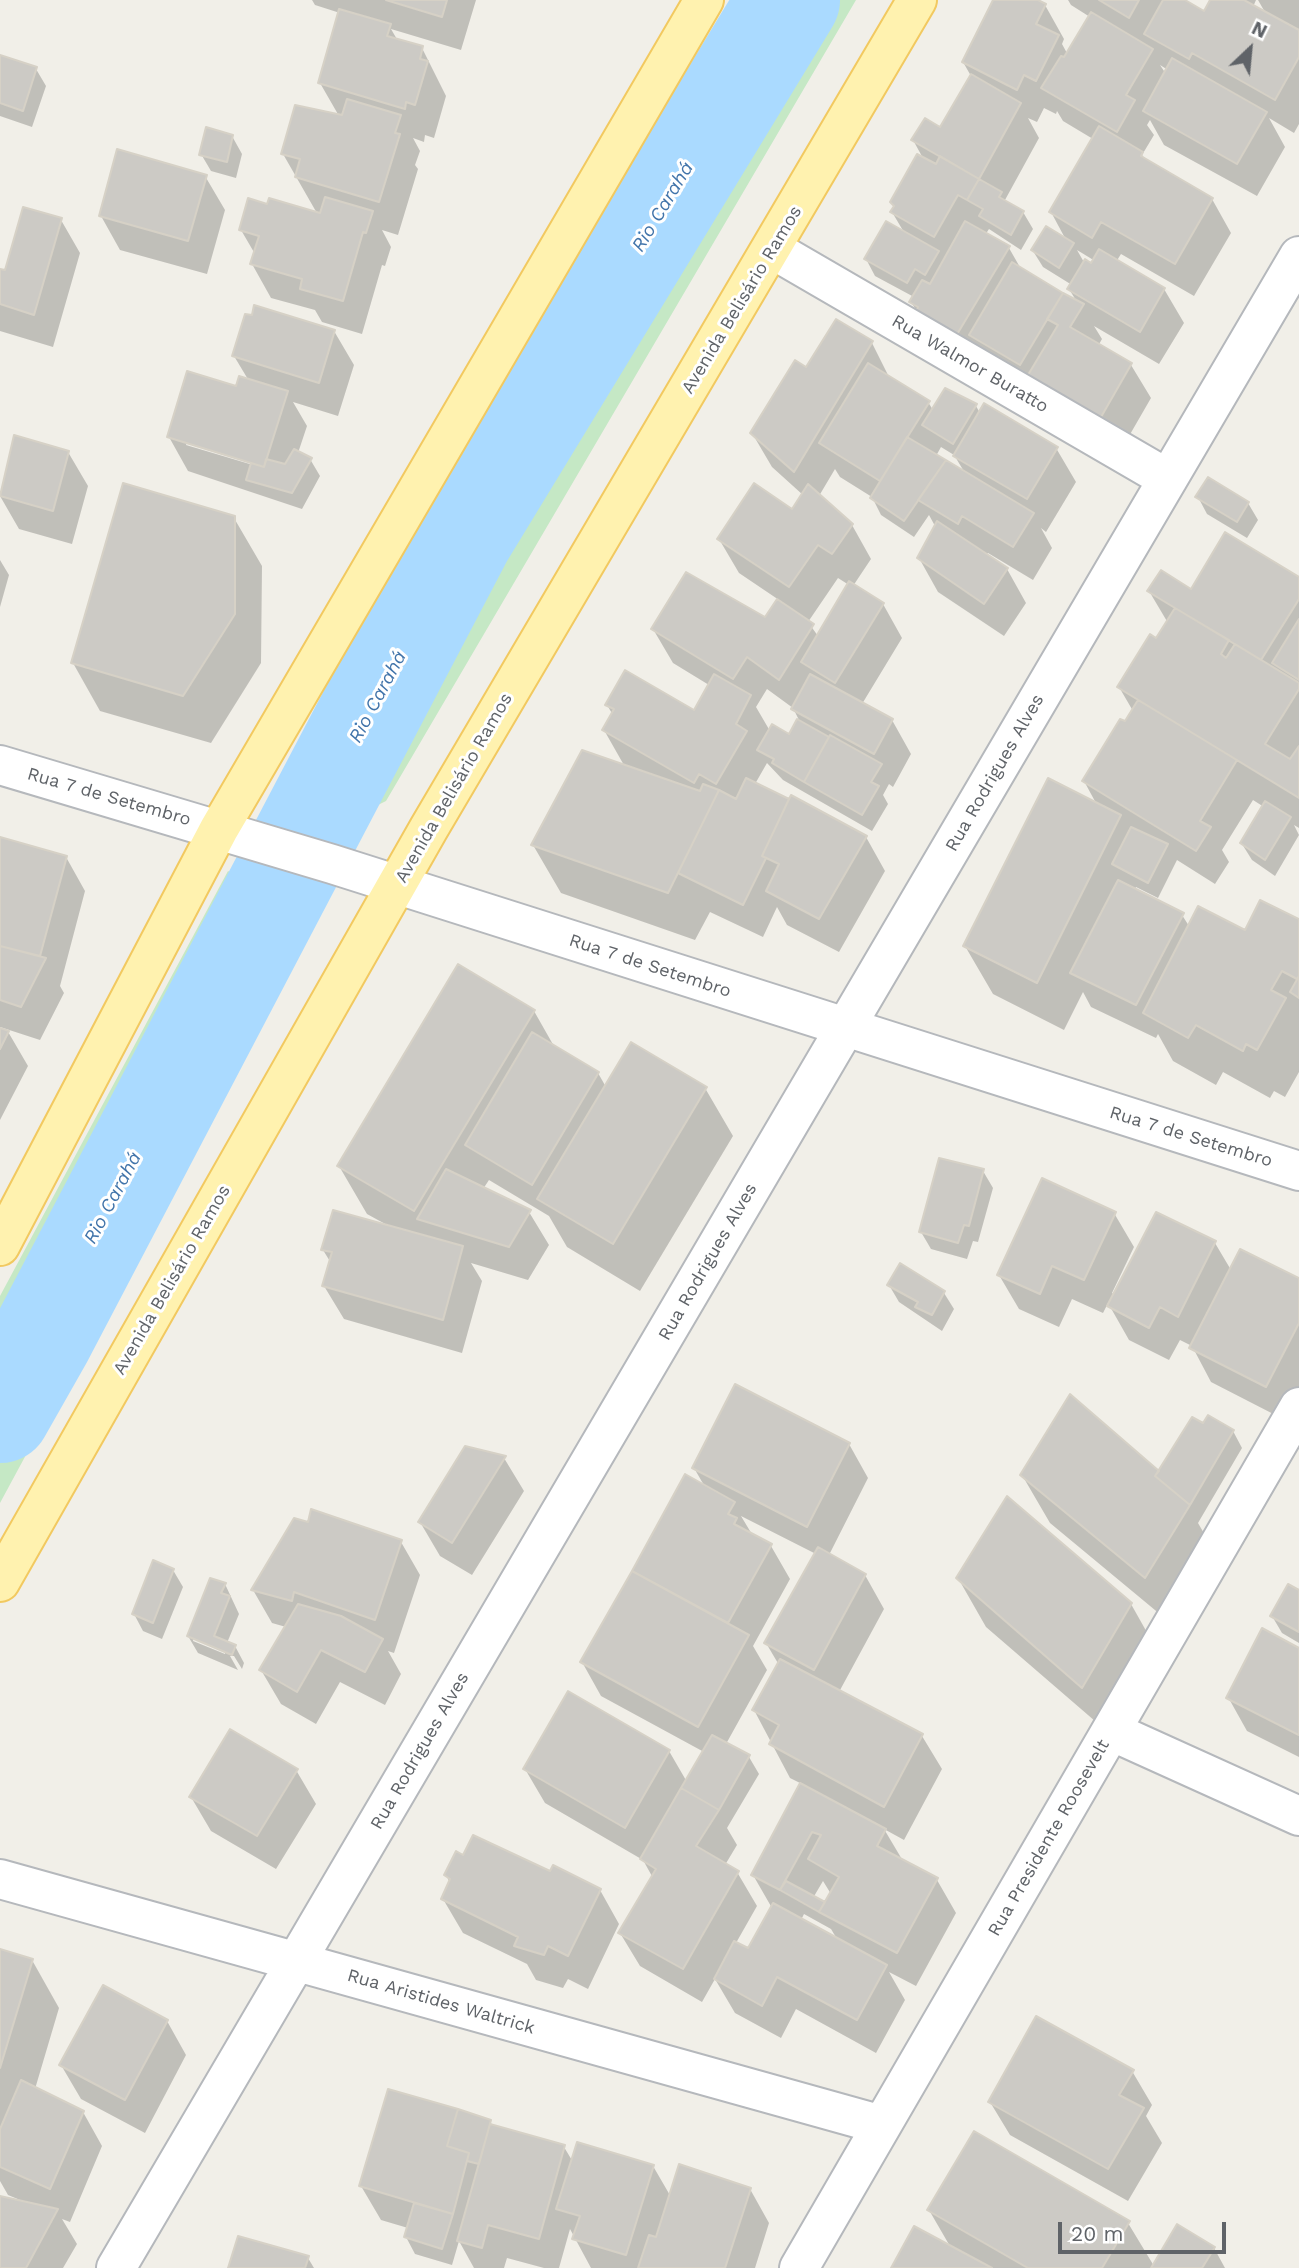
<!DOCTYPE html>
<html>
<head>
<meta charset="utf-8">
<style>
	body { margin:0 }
	#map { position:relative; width:1299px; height:2268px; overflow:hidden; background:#f1efe8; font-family:"Work Sans",sans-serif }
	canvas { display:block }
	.north { position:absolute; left:1215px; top:14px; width:70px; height:70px; -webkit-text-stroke:5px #fff; paint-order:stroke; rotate:26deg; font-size:19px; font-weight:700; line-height:28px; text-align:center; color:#5f6368 }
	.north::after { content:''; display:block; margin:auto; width:24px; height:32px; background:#5f6368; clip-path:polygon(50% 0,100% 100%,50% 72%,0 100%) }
	.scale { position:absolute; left:1058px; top:2222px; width:168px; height:32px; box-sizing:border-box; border:4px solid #5f6368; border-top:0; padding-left:9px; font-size:21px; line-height:24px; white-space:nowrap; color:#5f6368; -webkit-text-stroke:5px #fff; paint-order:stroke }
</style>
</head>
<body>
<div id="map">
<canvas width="1299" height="2268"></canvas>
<div class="north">N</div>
<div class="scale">20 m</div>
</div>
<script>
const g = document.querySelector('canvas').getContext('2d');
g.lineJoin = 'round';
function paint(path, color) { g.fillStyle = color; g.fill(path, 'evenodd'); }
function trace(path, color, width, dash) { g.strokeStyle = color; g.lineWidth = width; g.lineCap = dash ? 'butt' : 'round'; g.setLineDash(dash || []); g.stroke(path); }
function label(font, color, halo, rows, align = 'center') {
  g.font = font + ' "Work Sans",sans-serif'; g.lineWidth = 6; g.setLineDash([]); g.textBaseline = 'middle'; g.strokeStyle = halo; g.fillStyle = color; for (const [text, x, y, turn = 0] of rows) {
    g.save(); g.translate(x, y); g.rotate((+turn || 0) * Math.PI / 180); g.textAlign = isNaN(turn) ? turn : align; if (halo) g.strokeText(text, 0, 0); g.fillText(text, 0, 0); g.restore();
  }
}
const green = new Path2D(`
	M743 0H856L386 801 366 811 299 791 300 767Z
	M228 871 317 916 0 1503V1296Z`);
const shadow = new Path2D(`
	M312 0H476L461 50 391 29 398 41 422 48 446 96 434 138 425 135 424 142 413 138 420 151 415 165 418 169 398 235 382 230 391 247 385 266 382 265 362 334 322 322 315 310 271 298 252 264 255 254 241 230 318 215 283 154 339 116 320 83 340 13 315 5Z
	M995 0H1034L1045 5 1064 39 1062 44 1068 55 1090 17 1071 5 1068 0H1182L1205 13 1212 0H1256L1253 7 1266 14 1258 0H1299V124L1294 133 1269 118 1285 147 1257 196 1164 145 1150 120 1147 125 1154 135 1142 155 1146 160 1212 199 1231 233 1194 296 1121 254 1116 262 1164 289 1184 323 1159 364 1094 326 1102 339 1098 346 1131 365 1151 398 1121 450 918 313 911 302 914 297 875 276 866 259 905 234 892 212 895 208 892 202 924 160 913 140 941 130 971 76 963 62ZM1160 65 1168 70 1166 74ZM1044 108 1056 114 1057 111 1063 121 1093 139 1051 212 1066 240 1033 251 1043 267 1072 285 1069 289 1077 302 1021 269 1009 248 985 235 989 229 1021 250 1033 229 1023 212 1005 200 1039 138 1028 118 1037 122ZM1077 250 1095 261 1092 266 1085 264Z
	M0 57 36 69 46 86 32 127 0 116Z
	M232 136 242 154 236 178 211 171 201 154Z
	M205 176 225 210 207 274 120 250 101 216Z
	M61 220 80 253 53 347 0 331V270L6 272Z
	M253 317 334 331 354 365 338 416 293 402 307 426 298 453 310 459 320 476 302 509 188 471 169 437 249 381 234 356ZM187 442 253 462V465L186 445Z
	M872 343 890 379 928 402 933 410 976 406 980 413 1056 448 1076 482 1046 532 1041 528 1052 548 1033 580 988 553 986 555 1007 569 1026 603 1004 636 938 592 919 558 931 540 929 536 935 526 929 515 914 537 881 515 872 497 840 477 835 469 819 496 852 525 871 559 853 586 883 604 902 638 862 704 892 720 911 754 893 787 889 784 883 795 888 804 872 831 783 780 767 763 755 784 866 837 885 871 839 952 787 925 777 907 763 937 710 912 695 940 561 893 533 845 625 767 604 730 613 715 607 705 694 712 709 685 673 663 653 629 766 620 779 600 739 573 719 539 792 511 803 495 772 467 752 433 807 369ZM941 447 954 455 965 473 936 456ZM838 578 849 585 818 636 808 622ZM767 689 793 708 799 720 789 737 770 731 756 707Z
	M15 437 68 452 88 486 72 544 19 529 0 496Z
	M1198 497 1248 503 1258 520 1247 538 1207 514Z
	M234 518 262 566 261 663 211 743 100 711 73 663Z
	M0 560 9 575 0 607Z
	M1299 579V828L1294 825 1299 835 1275 876 1252 860 1242 844 1264 807 1253 800 1222 850 1229 862 1215 884 1177 860 1158 898 1136 887 1134 891 1182 915 1189 926 1246 932 1299 921V1072L1285 1097 1274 1091 1270 1098 1223 1072 1216 1085 1173 1061 1158 1034 1156 1038 1091 1007 1083 992 1064 1030 993 994 965 946 1097 805 1084 781 1133 711 1119 687 1168 623 1149 591H1192Z
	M0 839 66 857 85 891 60 986 64 993 40 1040 0 1027Z
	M534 1011 555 1048 598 1073 606 1087 705 1088 733 1136 640 1291 567 1247 549 1216 489 1180 483 1189 529 1212 549 1245 528 1280 471 1263 482 1281 462 1353 344 1319 324 1286 331 1263 323 1250 387 1225 367 1214 339 1166Z
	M0 1030H7L28 1066 0 1120Z
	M983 1171 993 1188 978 1242 973 1241 967 1259 931 1249 921 1232Z
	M1114 1213 1134 1247 1112 1293 1115 1295 1215 1243 1231 1270 1299 1280V1393L1285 1420 1211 1382 1192 1346 1180 1340 1169 1360 1129 1340 1108 1303 1103 1313 1072 1299 1059 1327 1019 1309 999 1275Z
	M889 1285 944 1293 954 1309 942 1331 899 1302Z
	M1204 1426 1233 1431 1242 1448 1198 1523 1216 1554 1173 1625 1050 1523 1022 1475 1159 1473Z
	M849 1444 868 1478 829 1555 865 1575 884 1609 839 1692 922 1736 942 1769 904 1840 884 1829 903 1861 937 1880 956 1913 916 1986 889 1972 905 2000 876 2053 796 2009 781 2038 735 2013 715 1979 702 2002 640 1966 620 1933 653 1878 643 1860 545 1803 525 1769 669 1751 687 1782 704 1752 601 1696 582 1662 685 1476 705 1487 694 1468ZM741 1516 816 1554 766 1643 779 1665 754 1710 790 1778 802 1784 753 1875 772 1908 749 1951 736 1943 757 1906 737 1872 725 1865 737 1845 727 1828 759 1774 749 1757 726 1744 767 1670 753 1646 790 1579 771 1546 753 1536ZM823 1881 831 1894 826 1904 813 1898ZM804 1914 831 1929 837 1939 801 1920Z
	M504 1458 524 1491 472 1575 440 1556 420 1522Z
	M401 1542 420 1575 394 1653 388 1651 401 1674 385 1705 340 1682 316 1724 281 1704 261 1670 286 1627 272 1623 253 1590Z
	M173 1570 183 1587 162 1639 143 1631 134 1614Z
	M958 1578 1131 1604 1158 1652 1110 1734 986 1627Z
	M225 1584 239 1614 227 1643 235 1646 244 1663 242 1669 234 1656H230L238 1670 198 1653 188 1636ZM194 1637 225 1650V1654L193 1641Z
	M1299 1592V1643L1282 1633 1272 1616Z
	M1299 1650V1757L1247 1731 1228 1697Z
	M296 1770 316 1804 276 1869 211 1831 191 1797Z
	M464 1857 551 1874 600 1890 619 1924 588 1989 568 1979 563 1988 536 1980 527 1964 463 1933 443 1899 450 1883 446 1875Z
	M0 1951 32 1960 59 2008 35 2089 83 2112 102 2146 70 2222 62 2219 77 2244 63 2268H0V2197L20 2200 8 2195 0 2181Z
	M167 2021 186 2055 145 2133 81 2099 61 2065Z
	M1132 2071 1152 2105 1146 2116 1162 2143 1128 2201 1010 2135 990 2102Z
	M490 2122 493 2126 564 2147 573 2162 653 2166 671 2197 750 2189 769 2223 755 2268H591L570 2229 559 2268H544L507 2258 504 2268H474L459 2241 452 2265 415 2254 406 2237 408 2228 381 2220 361 2186Z
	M929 2210 1128 2223 1154 2266 1214 2248 1225 2268H893L951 2248Z
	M308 2258 314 2268H230Z`);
const stream = new Path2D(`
	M2 1325 42 1338`);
const river = new Path2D(`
	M0 1412 42 1338 462 537 789 0`);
const building = new Path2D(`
	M386 0H447L442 17Z
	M993 0H1038L1046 4 1036 24 1059 35 1036 81 1024 75 1017 90 962 62Z
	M1099 0H1139L1129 18Z
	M1163 0H1185L1204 11 1210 0H1244L1299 30V57L1275 100 1192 53 1189 59 1144 34Z
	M339 9 391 24 387 36 423 46 420 59 428 61 415 105 406 102 405 109 318 83Z
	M1091 12 1153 49 1126 95 1135 100 1117 132 1041 88 1061 56 1064 57Z
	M0 55 37 67 23 111 0 103Z
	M1172 58 1267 112 1237 164 1143 111Z
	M971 74 1021 103 979 179 911 140 925 118 940 127Z
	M347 99 401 115 395 133 400 134 379 202 295 177 300 159 281 154 295 105 342 115Z
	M1099 126 1143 152 1141 156 1213 198 1175 264 1101 222 1092 238 1049 212Z
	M206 127 233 135 227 162 199 155Z
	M117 149 207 175 188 241 99 216Z
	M917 154 936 164 940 156 979 179 967 200 958 195 934 237 890 212 894 206 890 202Z
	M979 179 1002 192 999 197 1024 211 1011 235 979 216 983 209 967 200Z
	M325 197 373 211 366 233 363 232 343 301 300 289 302 279 250 264 259 236 239 230 248 198 267 204 269 198 320 213Z
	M23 207 62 218 34 315 0 304V269L5 270Z
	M886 221 939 251 925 275 915 269 907 283 864 259Z
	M965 221 1010 246 956 336 915 314 918 307 909 302 922 280 930 284Z
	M1046 226 1074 243 1059 268 1031 250Z
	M1099 249 1165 288 1140 332 1067 289 1085 259 1091 263Z
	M1012 262 1063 293 1020 365 969 335Z
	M1063 293 1084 304 1070 327 1132 363 1101 417 1028 375 1058 325 1047 319Z
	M254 305 335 330 319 383 232 356 245 314 252 315Z
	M836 319 873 341 794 472 750 433 795 360 806 367Z
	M868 363 930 401 880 481 819 443Z
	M187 371 236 386 239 376 288 391 264 467 167 437Z
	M945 388 977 404 953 444 922 425Z
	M984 403 1058 447 1027 499 953 456Z
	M14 435 69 451 53 511 0 496Z
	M907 437 946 460 904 521 870 498Z
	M294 449 312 458 292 493 246 480 251 463 264 467 266 459 285 464Z
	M946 460 1034 513 1013 547 962 516 958 524 918 500Z
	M1208 477 1249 502 1237 522 1195 497Z
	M123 483 235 516V614L183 696 71 663Z
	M754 483 792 509 808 484 853 524 832 554 818 545 789 587 717 539Z
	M937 521 1008 568 984 604 917 558Z
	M1225 532 1299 577V599L1261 660 1147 591 1161 570 1191 589Z
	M686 572 765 617 777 599 814 624 779 680 747 657 733 679 651 629Z
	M849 581 884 603 835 683 801 662Z
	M1175 608 1229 640 1221 654 1226 658 1235 644 1299 683V689L1265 744 1290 759 1299 746V798L1117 687 1150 634 1156 638Z
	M1299 619V680L1272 663Z
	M625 670 694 710 714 674 751 695 736 724 747 731 716 784 699 774 694 783 602 730 614 709 605 705Z
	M810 674 893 719 874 754 791 709Z
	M1138 700 1237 760 1200 821 1211 827 1196 851 1082 781 1120 719 1125 721Z
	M797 719 829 737 804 782 772 763 774 759 757 750 772 724 789 734Z
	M830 735 882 764 871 782 879 786 862 815 804 782Z
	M582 750 700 791 703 784 719 790 668 893 531 845Z
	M746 778 789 799 762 856 766 858 743 905 678 873 719 790 736 799Z
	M1048 778 1121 815 1037 983 963 946Z
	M791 795 867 836 819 919 766 891 779 864 762 856Z
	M1265 801 1291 817 1265 860 1240 843Z
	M1131 827 1168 844 1148 883 1112 864Z
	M0 837 67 856 40 956 0 946Z
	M1118 880 1184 913 1136 1005 1070 973Z
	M1260 900 1299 919V976L1297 979 1282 971 1271 990 1286 998 1257 1050 1246 1044 1243 1051 1196 1025 1188 1038 1143 1013 1198 906 1245 930Z
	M0 946 46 958 21 1007 0 1000Z
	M458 964 535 1010 414 1211 337 1166Z
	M1299 976V998L1290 992Z
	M0 1028 9 1031 0 1049Z
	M532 1032 599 1072 532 1185 465 1145Z
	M631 1042 707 1087 613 1244 537 1199Z
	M939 1158 984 1169 969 1226 964 1225 958 1243 919 1232Z
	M446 1169 531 1210 509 1247 417 1219Z
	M1042 1178 1116 1212 1084 1280 1052 1266 1040 1294 997 1275Z
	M333 1210 463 1246 443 1320 322 1286 332 1252 321 1250Z
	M1156 1212 1216 1241 1178 1317 1160 1307 1149 1328 1107 1306Z
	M1240 1249 1299 1278V1323L1266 1387 1189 1348Z
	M900 1263 945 1291 932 1315 915 1307 918 1302 887 1285Z
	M735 1384 850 1443 807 1527 692 1468Z
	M1070 1394 1159 1471 1155 1476 1190 1505 1145 1578 1020 1475Z
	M1208 1415 1234 1430 1190 1505 1155 1476 1192 1417 1203 1423Z
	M465 1446 506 1456 452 1543 418 1522Z
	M685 1474 735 1502 728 1514 737 1518 734 1524 772 1544 728 1623 632 1571Z
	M1007 1496 1132 1603 1082 1688 956 1578Z
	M311 1509 402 1540 375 1620 294 1592 292 1601 251 1590 294 1518 308 1522Z
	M818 1547 866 1574 814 1670 764 1643Z
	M153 1560 174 1569 153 1623 132 1614Z
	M632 1571 749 1635 698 1727 580 1662Z
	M210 1578 226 1583 221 1593 230 1596 214 1636 236 1645 232 1655 187 1636Z
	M1288 1584 1299 1590V1632L1270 1616Z
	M298 1604 341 1616 383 1639 365 1672 321 1650 297 1692 259 1670Z
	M1262 1628 1299 1648V1735L1226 1698Z
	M780 1659 923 1734 884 1807 769 1744 779 1725 752 1710Z
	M568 1691 670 1750 625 1828 523 1769Z
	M230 1729 298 1769 257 1836 189 1797Z
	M712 1735 750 1755 719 1810 681 1788Z
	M800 1783 886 1829 877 1846 938 1878 897 1953 819 1912 839 1877 808 1859 821 1835 812 1832 780 1890 751 1875Z
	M681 1788 719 1810 696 1846 739 1871 683 1969 618 1933 656 1869 640 1859Z
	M473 1835 550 1871 553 1865 601 1889 568 1956 548 1946 544 1955 514 1946 518 1937 441 1899 450 1879 444 1875 456 1851 463 1855Z
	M786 1881 825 1902 819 1912 780 1890Z
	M773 1903 887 1965 857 2020 777 1977 762 2006 714 1979 734 1941 748 1948Z
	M0 1949 33 1959 0 2068Z
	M103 1985 168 2020 125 2100 59 2065Z
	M1036 2016 1134 2070 1119 2095 1144 2108 1108 2169 988 2102Z
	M21 2080 84 2111 50 2189 0 2167V2129Z
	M388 2089 458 2109 447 2146 469 2153 453 2214 359 2186Z
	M458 2109 491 2120 479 2164 467 2161 469 2153 447 2146Z
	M490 2124 565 2145 539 2239 488 2225 482 2248 457 2241Z
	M974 2131 1130 2221 1102 2268H1028L927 2210Z
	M577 2142 654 2165 626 2255 572 2239 580 2216 556 2209Z
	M679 2164 751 2188 725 2268H638L649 2235 656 2237Z
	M0 2196 58 2209 26 2268H0Z
	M414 2203 453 2214 442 2249 404 2237Z
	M1177 2224 1215 2247 1202 2268H1151Z
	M914 2226 992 2268H891Z
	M238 2236 309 2256 305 2268H228Z`);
const minor = new Path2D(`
	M772 249 1168 479
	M0 765 332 864 1299 1171
	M1111 1731 1299 1816
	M0 1879 882 2125
	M116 2268 1299 256
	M799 2268 1299 1407`);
const major = new Path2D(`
	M0 1246 219 829 704 0
	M0 1582 429 828 917 0`);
const streetNames = [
	["Avenida Belisário Ramos",742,300,-59],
	["Rua Walmor Buratto",970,364,30],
	["Rua Rodrigues Alves",995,773,-60],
	["Avenida Belisário Ramos",454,788,-60],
	["Rua 7 de Setembro",109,797,16],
	["Rua 7 de Setembro",650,966,18],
	["Rua 7 de Setembro",1191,1137,17],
	["Rua Rodrigues Alves",708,1262,-60],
	["Avenida Belisário Ramos",172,1280,-60],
	["Rua Rodrigues Alves",420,1751,-60],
	["Rua Presidente Roosevelt",1049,1838,-60],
	["Rua Aristides Waltrick",441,2002,16]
];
const waterNames = [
	["Rio Carahá",663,207,-59],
	["Rio Carahá",378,697,-62],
	["Rio Carahá",113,1198,-62]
];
paint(green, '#c5e8c5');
paint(shadow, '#0003');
trace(stream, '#aadaff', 18);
trace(river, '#aadaff', 102);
paint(building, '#cccac5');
trace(building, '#d6d1c6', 2);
trace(minor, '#b5b8bc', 42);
trace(major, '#f2c960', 42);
trace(minor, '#fff', 38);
trace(major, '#fff2af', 38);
label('18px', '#5f6368', '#fff', streetNames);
label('italic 19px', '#4174aa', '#fff', waterNames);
</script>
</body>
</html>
